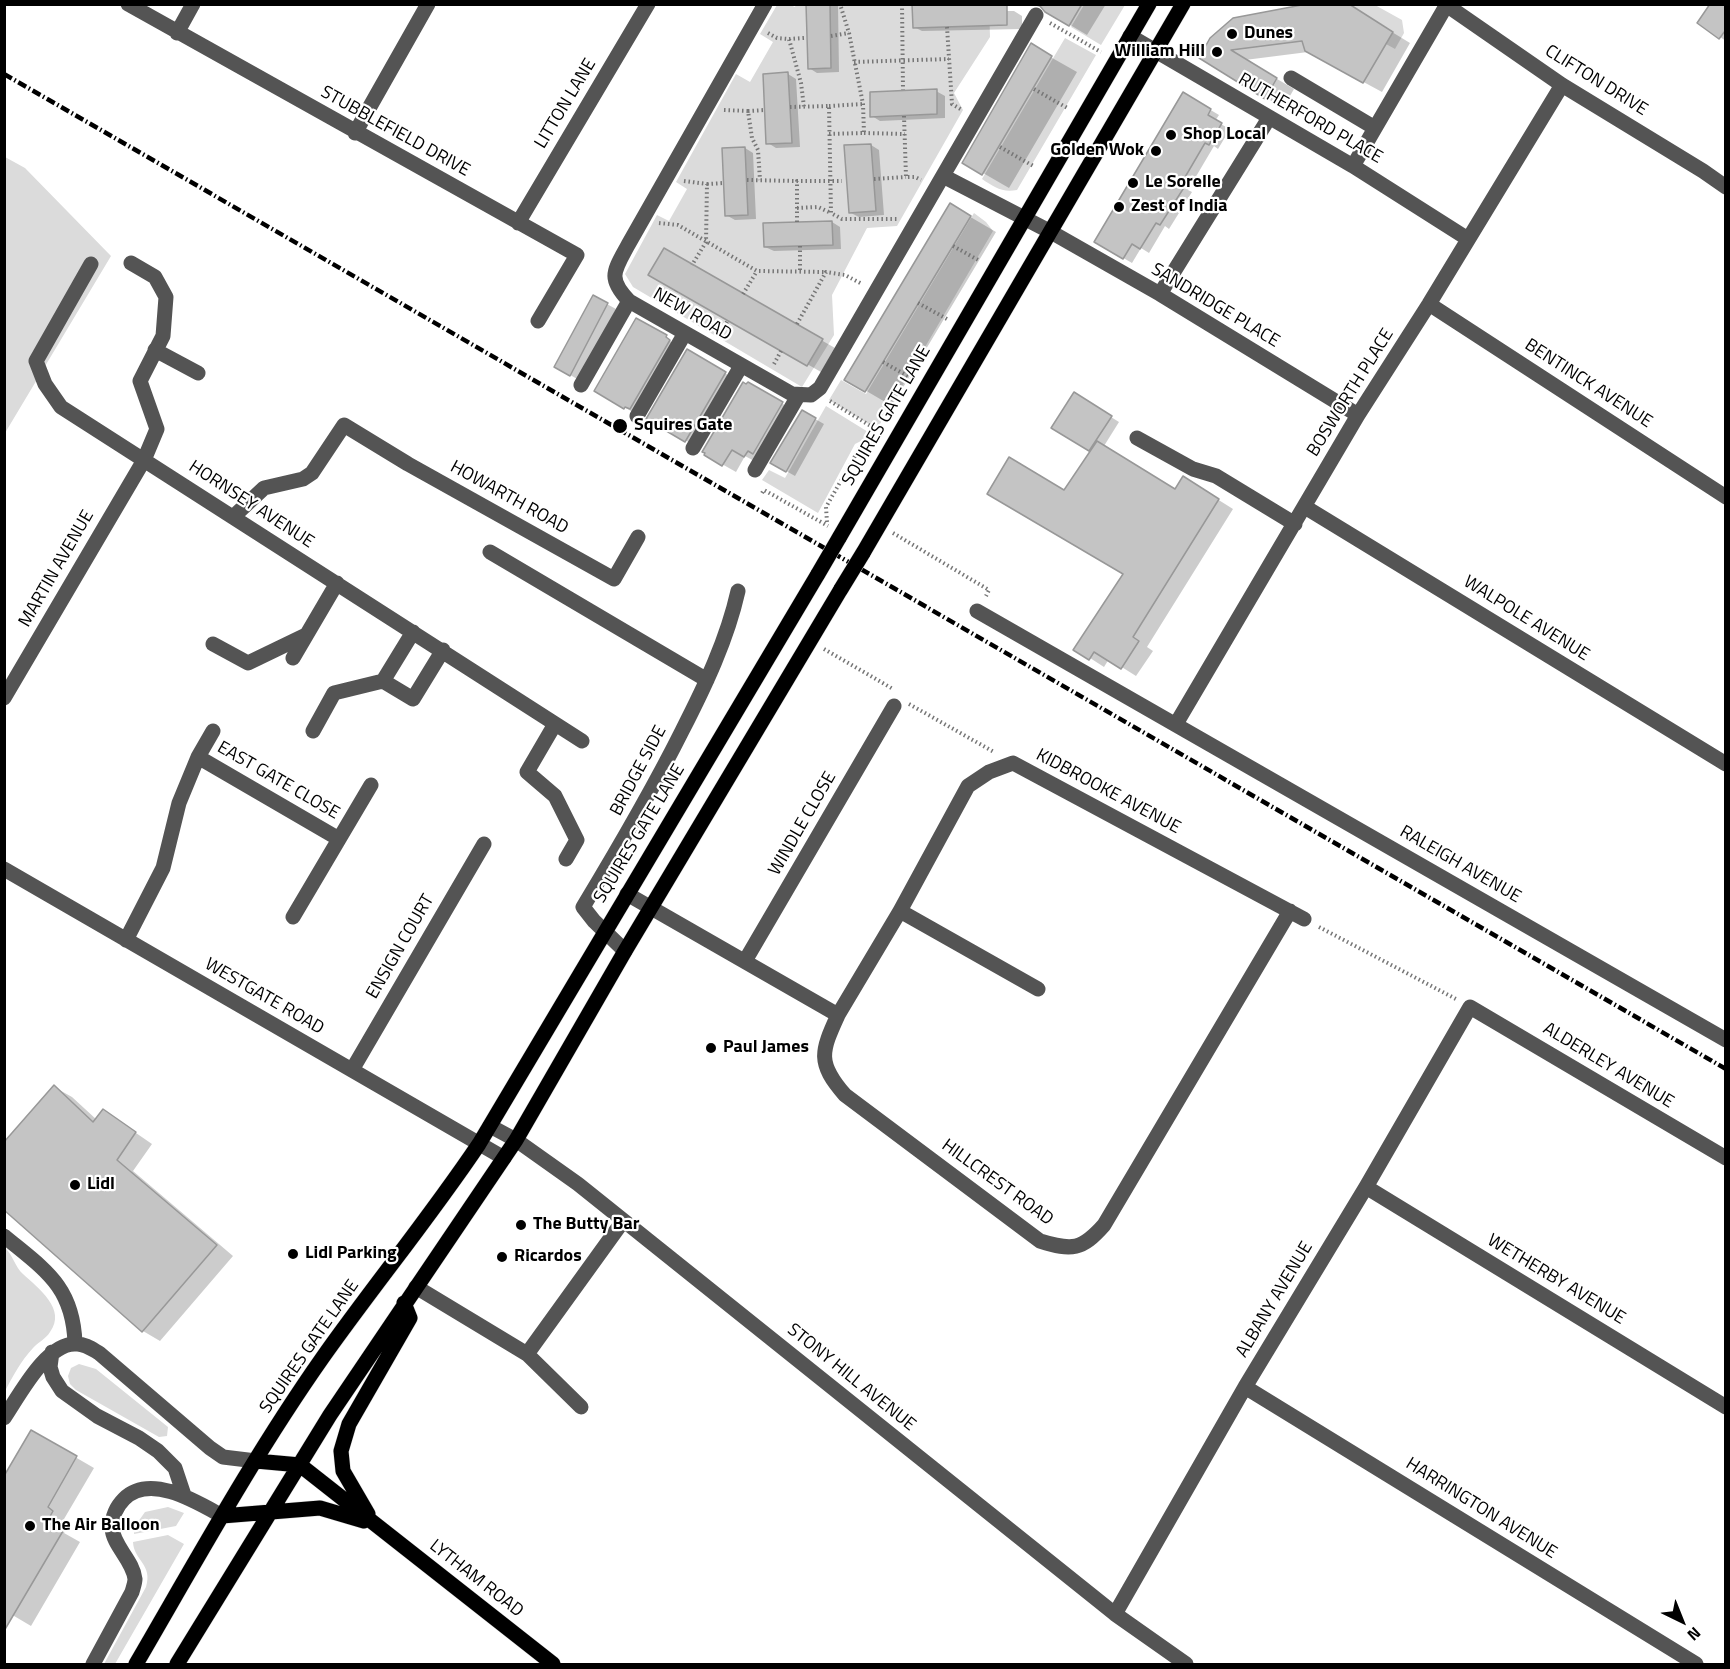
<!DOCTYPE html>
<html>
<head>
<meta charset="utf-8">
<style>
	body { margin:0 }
	#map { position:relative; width:1730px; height:1669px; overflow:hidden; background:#fff; font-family:"Titillium Web",sans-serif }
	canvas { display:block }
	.frame { position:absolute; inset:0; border:6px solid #000; pointer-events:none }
	.north { position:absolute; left:1652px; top:1591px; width:60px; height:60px; -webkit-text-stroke:4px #fff; paint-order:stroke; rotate:137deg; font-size:16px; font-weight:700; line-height:24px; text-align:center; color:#000 }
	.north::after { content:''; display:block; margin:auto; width:21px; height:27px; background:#000; clip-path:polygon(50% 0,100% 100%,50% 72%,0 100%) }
</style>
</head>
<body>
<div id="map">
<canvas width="1730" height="1669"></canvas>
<div class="frame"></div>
<div class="north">N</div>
</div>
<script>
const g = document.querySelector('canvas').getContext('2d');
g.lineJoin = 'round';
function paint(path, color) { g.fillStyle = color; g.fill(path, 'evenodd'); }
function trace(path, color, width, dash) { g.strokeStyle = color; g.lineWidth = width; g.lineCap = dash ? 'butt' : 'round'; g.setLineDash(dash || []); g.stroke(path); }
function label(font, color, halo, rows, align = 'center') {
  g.font = font + ' "Titillium Web",sans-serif'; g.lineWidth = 4.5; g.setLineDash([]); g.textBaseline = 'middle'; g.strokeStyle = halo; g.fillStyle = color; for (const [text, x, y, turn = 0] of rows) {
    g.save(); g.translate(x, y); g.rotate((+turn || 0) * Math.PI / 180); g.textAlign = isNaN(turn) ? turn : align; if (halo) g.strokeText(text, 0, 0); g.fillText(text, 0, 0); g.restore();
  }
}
const green = new Path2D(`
	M796 4 989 5 990 37 954 93 963 110 897 226 867 228 832 295 834 335 802 387 633 287 625 274 657 215 669 221 687 189 676 182 736 74 750 82 773 42 760 34 777 5H790L795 7Z
	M1084 5H1125L1101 45 1071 27Z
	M1349 5H1375L1402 20 1404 33 1395 49 1386 44 1393 31Z
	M1065 38 1096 55 1017 190C1002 193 994 187 982 179Z
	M5 157 25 168 111 256 5 433Z
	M974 213 986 222 993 231 877 429 829 400 841 380 866 394Z
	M826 406 873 435 855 444 818 513 762 480 769 470 785 478Z
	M5 1248C13 1255 15 1267 23 1274 38 1288 67 1309 50 1332 46 1339 38 1342 33 1348 21 1361 13 1376 5 1391Z
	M79 1364 96 1369 168 1427 167 1436 159 1437 76 1390 70 1384 68 1376 71 1368Z
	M168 1507 184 1513 176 1526 134 1534 135 1526 145 1512Z
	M168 1535 184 1544 115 1664H104L146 1587C153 1564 134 1561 133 1542Z`);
const shadow = new Path2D(`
	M808 4H838L839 72 817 73 809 68Z
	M1035 4H1106L1087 35Z
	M1346 4 1410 43 1382 92 1308 52 1245 60 1294 89 1283 108 1201 58Z
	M1712 4H1726V41L1699 23Z
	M990 11H1014L1022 16V29L922 31 914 27Z
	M1031 46 1077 72 1009 188 964 162Z
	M788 74 796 79 800 147 776 148 768 143Z
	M936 91 945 96V118L880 121 872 116Z
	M1184 94 1219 115 1215 121 1230 129 1218 149 1214 146 1188 190 1192 192 1169 229 1165 226 1149 253 1141 248 1132 263 1096 242Z
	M871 145 879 150 884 215 859 217 851 213Z
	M745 148 753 153 756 219 735 220 726 215Z
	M950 205 996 232 892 406 846 379Z
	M832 222 840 227 841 249 774 251 765 247V224Z
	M664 250 835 348 821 372 650 274Z
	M594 297 616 309 579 380 556 367Z
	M663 337 682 348 638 415 596 391Z
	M687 351 738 381 699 448 648 419Z
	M748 384 795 411 758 463 745 456 736 472 706 455Z
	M1074 394 1119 422 1104 446 1176 491 1198 487 1233 509 1147 647 1153 651 1136 676 1109 659 1104 667 1090 658 1125 573 1065 492 1092 451 1053 427Z
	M803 412 824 424 795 476 772 463Z
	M54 1087 72 1097 97 1120 104 1111 152 1144 133 1171 233 1256 160 1341 143 1331Z
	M32 1432 94 1468 64 1519 70 1522 64 1533 80 1542 31 1626 4 1610Z`);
const building = new Path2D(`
	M806 4H830L831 68 808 69Z
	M912 4H1007V25L913 28Z
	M1032 4H1082L1069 26 1045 12 1040 6Z
	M1307 4H1349L1393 32 1363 83 1305 51 1302 41 1231 50 1277 78 1265 99 1199 58 1210 38 1233 18Z
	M1710 4H1725V31L1719 39 1697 23Z
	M1031 43 1052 56 982 175 962 163Z
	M788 72 792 143 766 144 763 74Z
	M937 89V114L870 117V92Z
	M1183 92 1211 109 1208 115 1222 123 1209 145 1205 143 1181 184 1185 186 1160 225 1156 223 1140 249 1132 244 1123 259 1094 242Z
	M871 144 876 211 849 213 844 145Z
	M745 147 748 215 725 216 722 148Z
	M950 203 971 216 865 392 844 380Z
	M832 221 833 245 764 247 763 223Z
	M664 248 823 339 807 366 648 275Z
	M593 295 608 303 570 376 554 367Z
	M636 318 667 335 666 337 670 340 630 409 625 407 624 409 594 391Z
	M687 349 726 372 685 442 646 419Z
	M743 382 746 384 748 382 783 402 753 454 748 451 744 457 732 450 722 466 704 455 705 453 702 452Z
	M1074 392 1112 416 1089 451 1051 428Z
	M802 410 816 418 786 472 770 463Z
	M1097 441 1175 489 1183 476 1219 499 1133 637 1139 641 1121 669 1094 652 1089 660 1073 650 1123 574 987 494 1009 457 1064 490Z
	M54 1085 93 1122 103 1109 136 1132 117 1160 217 1245 142 1332 4 1210V1142Z
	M31 1430 77 1456 48 1507 53 1511 47 1522 63 1531 4 1631V1476Z`);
const path = new Path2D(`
	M902 4 903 90
	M1050 23 1101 52
	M947 27 952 104 962 110
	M768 33 777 38 789 39 801 83 804 107
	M831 36 849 33
	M789 39 804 38
	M854 62 949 59
	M1034 89 1069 109
	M829 106 863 104
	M790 107 829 106 831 213 842 219H899
	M724 110 748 111 752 138 758 150 760 180
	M748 111 765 110
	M904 116 906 177H915L921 180
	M864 133 905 134
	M829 134 864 133 863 104 849 33 840 4
	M1000 147 1035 167
	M874 179 906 177
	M747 180 797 181
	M684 181 707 184 706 242 692 265
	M707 184 724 183
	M797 208 818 207 831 213
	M797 222V181H842
	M659 223 678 225 757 271 826 272
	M800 246V271
	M953 246 980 261
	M743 294 757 271
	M669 303 676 291
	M918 303 947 319
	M797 324 826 272 845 275 862 284
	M720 335 728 320
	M883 362 911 378
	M774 364 781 351
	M830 401 882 433
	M762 493 764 490 828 526
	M827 522 826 507 859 449 877 437
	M893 533 989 590 986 596
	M824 649 893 689
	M909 704 994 752
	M1319 927 1456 999`);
const minor = new Path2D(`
	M128 4 577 255 538 321
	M765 4 628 245C614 271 607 278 629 301L792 394 811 395 820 388 1036 15
	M1445 4 1562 85 1703 171 1726 187
	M177 33 193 4
	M1130 36 1353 166 1468 239
	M1291 78 1375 128
	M355 133 428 4
	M1353 166 1446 6
	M943 176 1051 232 1160 294 1358 415
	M518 223 648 4
	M91 264 36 361 45 384 61 407 582 741
	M1160 294 1269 118
	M1429 304 1726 497
	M155 350 198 373
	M581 385 629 301
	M637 416 685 333
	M1137 438 1193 469 1216 476 1295 524
	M693 448 741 366
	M755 470 798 396
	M1305 507 1726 764
	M233 517 264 488 303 479 312 473 344 425 408 464 614 579 638 537
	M490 552 707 680
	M977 611 1726 1040
	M413 632 383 681 413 699 443 650
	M213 644 248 663 306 635
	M293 658 337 583
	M4 698 144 460 157 429 140 381 163 336 166 297 155 277 131 263
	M555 724 527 772 555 796 577 840 566 859
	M1176 724 1358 415 1429 304 1562 85
	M313 731 334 693 383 681
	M198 757 339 839
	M4 869 504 1158
	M627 894 838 1015C821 1052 817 1063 845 1095L1040 1241C1072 1251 1082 1250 1104 1225L1290 911
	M900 911 1038 989
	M293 917 371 785
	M126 940 163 868 179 803 198 757 213 731
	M625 951 594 921 583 907C618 849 652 791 682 731 705 686 727 640 738 591
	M745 961 894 706
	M838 1015 900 911 968 786 989 772 1013 763 1304 919
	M352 1070 484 844
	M490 1126 516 1140 578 1184 1115 1614 1186 1664
	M1366 1187 1726 1407
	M4 1236C45 1270 73 1286 75 1343
	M416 1287 527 1354
	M52 1352 50 1367 53 1377 62 1391 97 1416 139 1438 158 1451 175 1468 184 1495
	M1245 1387 1696 1664
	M581 1407 527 1354 623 1221
	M4 1418C19 1396 47 1341 77 1344 85 1344 92 1349 99 1353L210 1448 223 1457 256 1461
	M1115 1614 1245 1387 1366 1187 1470 1007 1726 1158
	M93 1664 132 1592C133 1588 135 1583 135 1579 133 1560 113 1546 112 1528 112 1516 116 1507 124 1499 150 1473 197 1502 222 1516`);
const major = new Path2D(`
	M839 538 1149 4
	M863 553 1183 4
	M256 1461 300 1465 553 1664
	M368 1514 343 1471 341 1451 349 1424 410 1318 404 1303
	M222 1516 320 1508 364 1521
	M136 1664C196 1561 254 1455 323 1357 374 1285 430 1217 479 1144L818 574
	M177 1664 330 1415 516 1140 625 951 841 589`);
const rail = new Path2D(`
	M4 74 1726 1069`);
const majorBridge = new Path2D(`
	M818 574 839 538
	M841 589 863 553`);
const markers = [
	[1232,34,6,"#000"],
	[1217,52,6,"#000"],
	[1171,135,6,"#000"],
	[1156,151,6,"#000"],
	[1133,183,6,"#000"],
	[1119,207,6,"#000"],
	[620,426,8,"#000"],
	[711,1048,6,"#000"],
	[75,1185,6,"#000"],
	[521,1225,6,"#000"],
	[293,1254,6,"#000"],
	[502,1257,6,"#000"],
	[30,1526,6,"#000"]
];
const poiNames = [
	["Dunes",1244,34],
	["William Hill",1205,52,"right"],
	["Shop Local",1183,135],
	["Golden Wok",1144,151,"right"],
	["Le Sorelle",1145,183],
	["Zest of India",1131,207],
	["Squires Gate",634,426],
	["Paul James",723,1048],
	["Lidl",87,1185],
	["The Butty Bar",533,1225],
	["Lidl Parking",305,1254],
	["Ricardos",514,1257],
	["The Air Balloon",42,1526]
];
const streetNames = [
	["CLIFTON DRIVE",1596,81,32],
	["LITTON LANE",566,104,-59],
	["RUTHERFORD PLACE",1310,119,30],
	["STUBBLEFIELD DRIVE",395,132,29],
	["SANDRIDGE PLACE",1215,306,31],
	["NEW ROAD",692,315,30],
	["BENTINCK AVENUE",1588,384,33],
	["BOSWORTH PLACE",1351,393,-58],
	["SQUIRES GATE LANE",887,416,-60],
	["HOWARTH ROAD",509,498,29],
	["HORNSEY AVENUE",251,505,33],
	["MARTIN AVENUE",57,569,-60],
	["WALPOLE AVENUE",1526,619,32],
	["BRIDGE SIDE",639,771,-62],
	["EAST GATE CLOSE",278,781,30],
	["KIDBROOKE AVENUE",1108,792,28],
	["WINDLE CLOSE",803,824,-60],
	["SQUIRES GATE LANE",640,834,-59],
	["RALEIGH AVENUE",1460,865,30],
	["ENSIGN COURT",401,947,-60],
	["WESTGATE ROAD",264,997,30],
	["ALDERLEY AVENUE",1608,1066,31],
	["HILLCREST ROAD",997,1183,36],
	["WETHERBY AVENUE",1556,1280,31],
	["ALBANY AVENUE",1275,1300,-59],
	["SQUIRES GATE LANE",310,1347,-55],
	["STONY HILL AVENUE",851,1378,39],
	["HARRINGTON AVENUE",1481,1509,32],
	["LYTHAM ROAD",476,1579,38]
];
paint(green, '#dbdbdb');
paint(shadow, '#0003');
paint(building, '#c4c4c4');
trace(building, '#989898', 1.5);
trace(major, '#dbdbdb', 16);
trace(path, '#767676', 4, [1.5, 3]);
trace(minor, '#545454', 15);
trace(major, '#000', 15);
trace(rail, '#000', 4.5, [9, 3, 1.5, 3]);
trace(majorBridge, '#dbdbdb', 16, []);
trace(majorBridge, '#000', 15);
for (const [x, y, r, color] of markers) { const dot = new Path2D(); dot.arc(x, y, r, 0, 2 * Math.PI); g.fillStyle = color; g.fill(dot); trace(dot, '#fff', 2); }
label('bold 18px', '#000', '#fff', poiNames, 'left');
label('18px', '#000', '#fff', streetNames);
</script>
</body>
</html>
